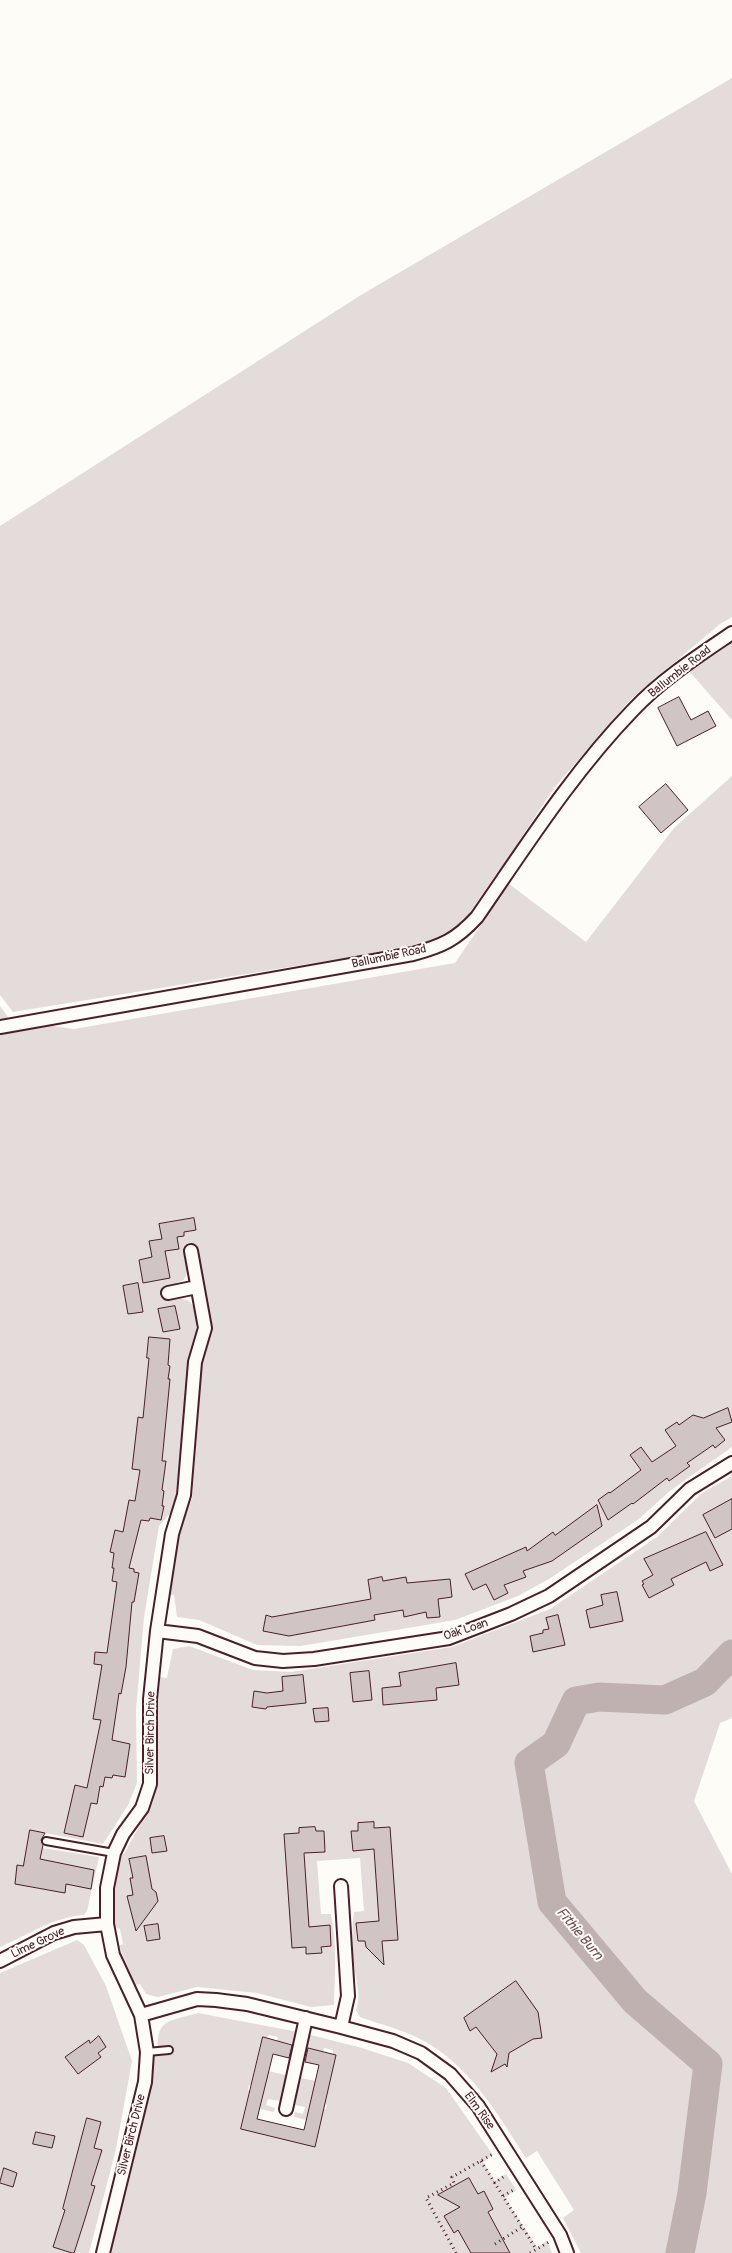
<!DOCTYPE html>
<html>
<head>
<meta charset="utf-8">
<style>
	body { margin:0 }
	canvas { display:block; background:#fdfcf7 }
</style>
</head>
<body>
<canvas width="732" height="2253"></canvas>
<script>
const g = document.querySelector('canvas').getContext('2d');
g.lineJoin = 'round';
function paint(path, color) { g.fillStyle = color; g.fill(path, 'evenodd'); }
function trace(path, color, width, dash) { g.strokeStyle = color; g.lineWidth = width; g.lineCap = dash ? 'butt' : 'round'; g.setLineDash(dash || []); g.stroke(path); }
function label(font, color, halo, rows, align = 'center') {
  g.font = font + ' Pangolin,sans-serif'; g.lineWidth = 4; g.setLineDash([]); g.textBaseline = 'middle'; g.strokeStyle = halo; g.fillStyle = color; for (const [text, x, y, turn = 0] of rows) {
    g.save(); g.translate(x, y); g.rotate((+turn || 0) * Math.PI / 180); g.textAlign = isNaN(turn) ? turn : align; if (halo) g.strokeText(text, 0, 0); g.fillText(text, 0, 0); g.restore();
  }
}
const green = new Path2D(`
	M732 78V617L720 624 631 699 554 788 471 914 445 937 412 947 13 1012 0 995V526L361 295Z
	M732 642V720L689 671Z
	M732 776V1447L671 1490 639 1519 549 1579 518 1596 455 1620 301 1646 257 1645 199 1620 177 1617 174 1595H168L183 1512 192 1499 202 1362 211 1328 198 1250 185 1252 188 1270 184 1280 166 1287 169 1300 180 1298 189 1301 196 1310V1335L188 1362 175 1508 159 1526 144 1617 136 1710 137 1783 128 1805 103 1844 45 1833 42 1848 99 1857 87 1911 84 1915C53 1917 28 1935 0 1947V1006L10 1020 74 1029 455 963 509 884 586 942 674 828Z
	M732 1476V1718L720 1723 694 1801 732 1874V2253H581L563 2218 574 2210 537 2151 526 2158C497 2113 468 2062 418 2038 400 2029 379 2024 360 2017L356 2010C361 1997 357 1985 355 1971 353 1952 351 1931 354 1912L364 1911 360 1858 317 1861 321 1914H331C337 1944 335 1974 334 2005L311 2007 257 1993 197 1987 158 1997 146 1994 140 1984 135 1985 119 1946 123 1944 120 1929 115 1927 113 1903 120 1856 124 1854 152 1803 158 1782 157 1709 160 1677 167 1678 173 1649 189 1646 253 1670 291 1672 452 1647 550 1609 657 1537 702 1493Z
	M77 1940 84 1945 106 1986 132 2061 116 2149 89 2253H0V1973Z
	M198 2013 298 2032 292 2057 289 2058 292 2044 277 2041 278 2037 269 2035 267 2038 263 2037 251 2085H249L248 2090 250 2091 241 2129 315 2146 323 2109H326L327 2105 325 2104 336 2055 333 2054V2050L324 2048 323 2052 308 2048 304 2061 301 2059 307 2034 362 2048 408 2063 446 2088 493 2155 483 2162 495 2181 506 2174 516 2190 505 2198 537 2247 547 2241 552 2253H111L151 2084 154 2057 158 2055C155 2018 168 2022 198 2013Z
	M268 2071 285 2075 287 2079 283 2099 280 2101 268 2099 266 2105 275 2108 274 2112 260 2109Z
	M301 2078 316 2081 306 2120 294 2117 295 2112 303 2114 305 2107 295 2105 292 2101 296 2079Z`);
const river = new Path2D(`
	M680 2253 692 2193 708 2064 635 2001 552 1902 529 1763 556 1744 576 1701 599 1697 665 1700 705 1682 732 1654`);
const building = new Path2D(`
	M679 697 691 720 708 711 716 726 677 746 658 708Z
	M666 784 688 810 661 833 639 807Z
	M194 1218 196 1230 184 1232V1236L177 1237 179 1249 165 1251 170 1278 143 1283 139 1260 152 1257 149 1241 162 1239 159 1224Z
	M138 1283 143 1312 128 1314 123 1286Z
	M175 1306 180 1329 163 1332 158 1309Z
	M149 1337 170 1339 168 1365 170 1366 168 1379H170L162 1461H166L162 1490 164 1491 162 1506H164L161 1520 150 1518 149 1521 141 1520 129 1568 134 1569V1572L139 1573 134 1602H132L126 1667 121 1694 119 1693 112 1740 130 1744 125 1777 113 1775 112 1778 105 1777 103 1787 100 1786 97 1804 91 1803 83 1837 64 1833 75 1785 87 1788 101 1720 93 1719 102 1665 94 1664 95 1652 107 1653 117 1582 112 1581 114 1568H112L114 1553 110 1552 115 1530 123 1532 129 1500 135 1501 140 1470 132 1469 138 1417 143 1418 149 1358H147Z
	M728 1408 732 1422 716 1428 725 1440 715 1448 713 1445 687 1463 690 1466 669 1481 667 1478 633 1504 632 1503 608 1520 598 1500 609 1492 610 1493 641 1470 630 1455 641 1447 652 1462 676 1446 665 1430 677 1422 679 1425 693 1415 703 1418Z
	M732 1499V1529L715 1538 703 1515Z
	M597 1505 602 1526 552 1561 523 1571 526 1577 504 1585 508 1593 494 1600 486 1584 473 1590 465 1574 526 1547 527 1551 553 1532 555 1535Z
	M706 1532 723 1565 710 1571 706 1562 671 1579 674 1585 649 1598 642 1585 644 1584 642 1581 653 1575 644 1559Z
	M382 1577 383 1581 406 1577 407 1583 450 1579 452 1597 438 1599 440 1617 427 1618 426 1612 404 1617 403 1610 374 1615 375 1620 289 1636 263 1631 266 1615 272 1617 371 1599 368 1580Z
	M617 1592 623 1621 590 1628 586 1610 603 1605 601 1595Z
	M558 1615 565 1645 533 1652 530 1636 543 1633V1630L549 1629 546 1618Z
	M456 1663 459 1685 436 1688 437 1700 383 1705 382 1688 401 1686 399 1673Z
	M369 1671 372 1700 353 1702 350 1673Z
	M303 1675 306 1703 267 1707 266 1709 252 1707 254 1691 267 1693 283 1691 282 1677Z
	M328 1708 329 1721 315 1722 313 1709Z
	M374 1822V1828L390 1827 398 1940 382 1941 384 1965 366 1947 365 1941H358L356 1923 379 1921 374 1849 353 1851 351 1831H358V1823Z
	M315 1827 316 1831H324L325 1852 304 1853 309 1927 330 1925 331 1946 321 1947 322 1953 306 1954V1947L292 1948 284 1834 299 1833V1828Z
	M30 1830 45 1833 41 1840 43 1845 40 1859 94 1870 91 1889 66 1884 65 1893 15 1884 17 1865 23 1866Z
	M164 1836 167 1851 152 1853 150 1838Z
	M146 1856 152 1889 156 1892 158 1901 136 1931 127 1896 133 1895 130 1878H133L129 1859Z
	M158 1924 160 1939 147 1941 144 1926Z
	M516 1981 538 2012 542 2038 533 2039 509 2053 507 2067 505 2064 491 2072 497 2054 476 2027 470 2031 464 2018Z
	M99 2036 106 2047 98 2053 101 2057 78 2074 65 2057 89 2040 90 2043Z
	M263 2037 292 2045 289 2058 273 2054 257 2119 304 2130 319 2065 305 2062 308 2048 336 2055 315 2147 241 2129Z
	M87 2118 101 2122 94 2148 102 2150 91 2185 95 2186 83 2225 74 2253H72L53 2247 65 2210 63 2209Z
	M36 2132 55 2136 52 2148 33 2144Z
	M4 2168 17 2173 13 2187 0 2183Z
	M469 2178 478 2194 484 2191 493 2209 488 2212 510 2253H471L458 2230 454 2233 444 2216 460 2207 438 2195Z`);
const path = new Path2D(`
	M481 2161 536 2249
	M494 2183 506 2175
	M503 2196 515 2189
	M495 2244 522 2227
	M456 2253 426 2198 454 2183 452 2177 493 2154
	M530 2253 549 2242`);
const service = new Path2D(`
	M46 1841 114 1853
	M147 2052 169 2050`);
const minor = new Path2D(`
	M0 1027 413 954C442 946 456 940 477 917 526 846 573 772 633 710 661 680 698 656 732 633
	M168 1293 197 1287
	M157 1631 198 1636 255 1658 283 1661 314 1659 449 1638 511 1614 549 1596 651 1527 690 1489 732 1463
	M341 1886 348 1996 341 2027
	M0 1961 54 1933 74 1927 107 1924
	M141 2015 197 1999 216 2000 247 2004 341 2027 393 2041 421 2053 450 2074 478 2106 560 2235 567 2253
	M286 2109 306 2018
	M103 2253 145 2082 147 2052 141 2015 113 1955 107 1924V1888L114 1853 123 1834 142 1808 150 1784V1699L157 1631 172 1534 184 1495 195 1362 205 1328 191 1251`);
const streetNames = [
	["Ballumbie Road",680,672,-38],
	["Ballumbie Road",389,957,-12],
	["Oak Loan",466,1630,-18],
	["Silver Birch Drive",151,1733,-89],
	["Lime Grove",38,1943,-25],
	["Elm Rise",479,2111,54],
	["Silver Birch Drive",132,2135,-76]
];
const waterNames = [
	["Fithie Burn",579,1934,50]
];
paint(green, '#e3dcda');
trace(river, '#c0b1b1', 29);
paint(building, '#d0c5c4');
trace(building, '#4a1f2b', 1);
trace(service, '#4a1f2b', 10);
trace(minor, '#4a1f2b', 16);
trace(path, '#4a1f2b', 3, [1, 4]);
trace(service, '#fdfcf7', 6);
trace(minor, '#fdfcf7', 12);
label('12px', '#4a1f2b', '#fdfcf7', streetNames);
label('italic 14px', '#73525a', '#fdfcf7', waterNames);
</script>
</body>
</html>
